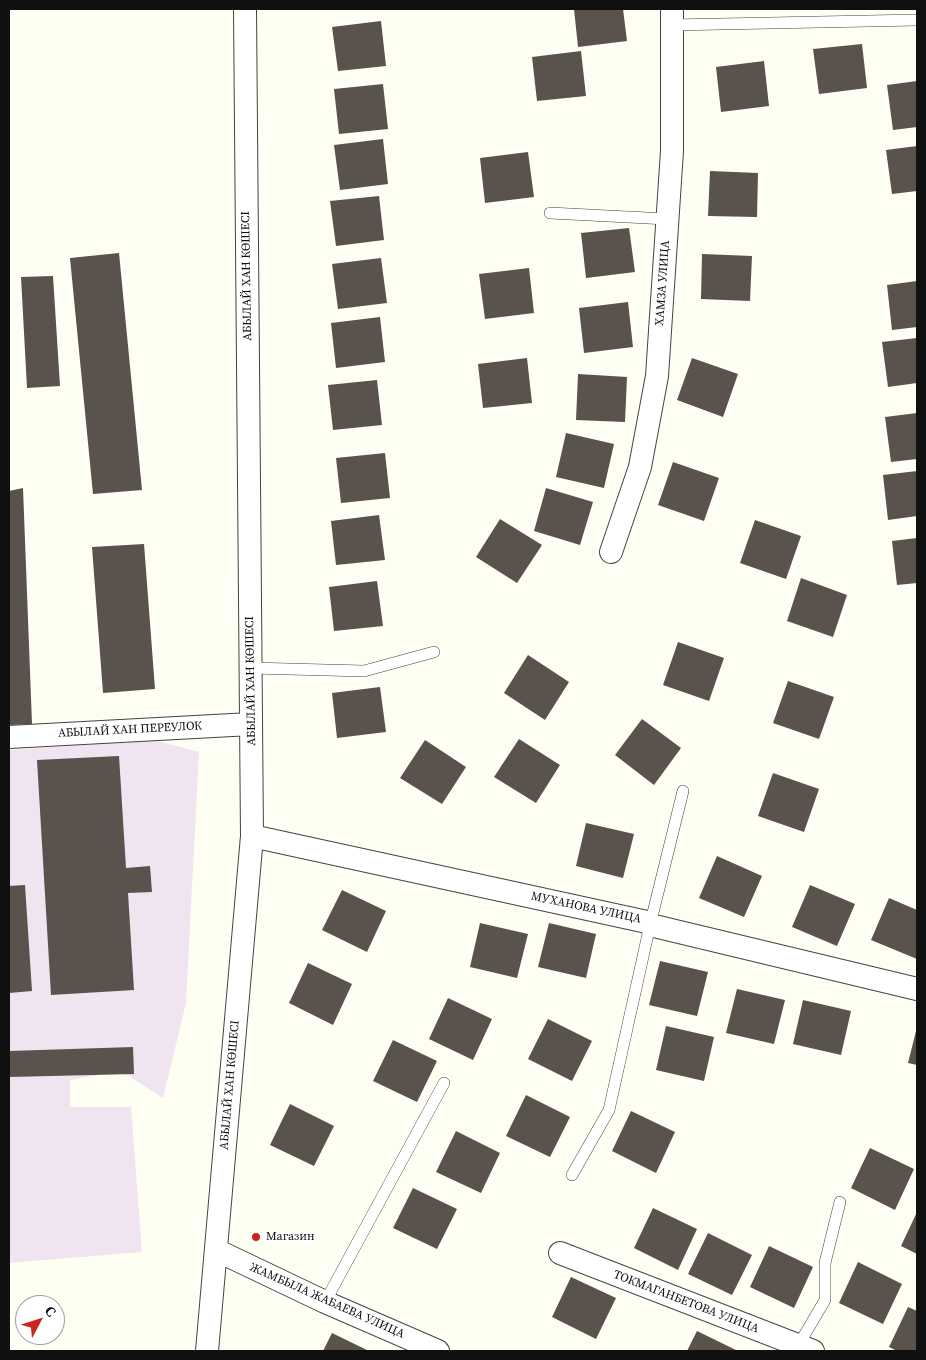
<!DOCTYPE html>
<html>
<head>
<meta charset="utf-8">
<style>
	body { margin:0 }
	#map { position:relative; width:926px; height:1360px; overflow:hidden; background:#fffef3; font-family:"Source Serif 4",serif }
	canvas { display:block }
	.frame { position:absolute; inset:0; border:10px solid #101010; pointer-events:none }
	.north { position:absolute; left:15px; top:1295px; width:50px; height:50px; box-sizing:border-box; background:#fff; border:1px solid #9f9f9f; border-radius:50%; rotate:50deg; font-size:14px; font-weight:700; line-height:20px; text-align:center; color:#101010 }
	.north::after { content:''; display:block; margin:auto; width:18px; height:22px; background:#cc251d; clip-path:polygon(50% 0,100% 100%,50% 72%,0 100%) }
</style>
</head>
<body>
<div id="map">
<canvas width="926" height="1360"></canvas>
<div class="frame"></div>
<div class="north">С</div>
</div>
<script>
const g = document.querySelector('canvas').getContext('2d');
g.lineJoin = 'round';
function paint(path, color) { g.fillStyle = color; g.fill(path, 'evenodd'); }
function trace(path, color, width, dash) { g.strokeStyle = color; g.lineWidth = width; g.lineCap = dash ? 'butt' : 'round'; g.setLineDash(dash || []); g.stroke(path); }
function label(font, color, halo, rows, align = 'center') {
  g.font = font + ' "Source Serif 4",serif'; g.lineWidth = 5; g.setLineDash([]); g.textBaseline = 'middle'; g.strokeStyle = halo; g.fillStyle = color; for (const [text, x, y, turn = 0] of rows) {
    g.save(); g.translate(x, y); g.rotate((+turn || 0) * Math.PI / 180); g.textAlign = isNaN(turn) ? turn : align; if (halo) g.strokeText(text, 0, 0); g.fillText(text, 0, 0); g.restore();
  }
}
const industrial = new Path2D(`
	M154 740 199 752 186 1003 163 1098 121 1071 70 1080V1107H131L142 1252 9 1263V750Z`);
const building = new Path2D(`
	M574 9H623L627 41 578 47Z
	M381 21 386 66 338 71 332 27Z
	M862 44 867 88 819 94 813 49Z
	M581 51 586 96 537 101 532 57Z
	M764 61 769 106 721 112 716 67Z
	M917 81V127L893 130 887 85Z
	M383 84 388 129 339 134 334 89Z
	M383 139 388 184 340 190 334 145Z
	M917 146V191L892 194 886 150Z
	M528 152 534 197 485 203 480 158Z
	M710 171 758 173 757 217 708 216Z
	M379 196 384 240 336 246 330 201Z
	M629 228 635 272 586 278 581 233Z
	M119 253 142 490 93 494 70 258Z
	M702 254 752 256 750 301 701 299Z
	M381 258 387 303 338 309 332 264Z
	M529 268 534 313 485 319 479 274Z
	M53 276 60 386 27 388 21 277Z
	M917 281V327L892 330 887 285Z
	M628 302 633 347 584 353 579 308Z
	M380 317 385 362 336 368 331 323Z
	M917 338V383L888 387 882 342Z
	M527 358 532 403 483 408 478 364Z
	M692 358 738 374 723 417 677 400Z
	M578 374 627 377 625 422 576 420Z
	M377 380 382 425 333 430 328 385Z
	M917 413V459L891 462 885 417Z
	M566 433 614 444 604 488 556 477Z
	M385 453 390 498 341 503 336 458Z
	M673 462 719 478 704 521 658 505Z
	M917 471V516L888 520 883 475Z
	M23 488 32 724 9 725V491Z
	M546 488 593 502 580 545 534 531Z
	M379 515 385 560 336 565 331 521Z
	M500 519 542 545 517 583 476 557Z
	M755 520 801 536 786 579 740 563Z
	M917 538V583L897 585 892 541Z
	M144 544 155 689 103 693 92 547Z
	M801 578 847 595 833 637 787 621Z
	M377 581 383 626 334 631 329 587Z
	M678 642 724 658 709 701 663 685Z
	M528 655 569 682 545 720 504 693Z
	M788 681 834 697 819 739 773 723Z
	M380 687 386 732 337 738 332 693Z
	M642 719 681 748 654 785 615 755Z
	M519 739 560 765 536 803 494 777Z
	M425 740 466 767 442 804 400 778Z
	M119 756 126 868 150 866 152 892 128 893 134 990 51 995 37 760Z
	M773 773 819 789 804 832 758 816Z
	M586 823 634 834 623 878 576 866Z
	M717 856 762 876 744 917 699 898Z
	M25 885 32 991 9 993V886Z
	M810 885 855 904 837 946 792 927Z
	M342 890 386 911 367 952 322 930Z
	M889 898 917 910V959L871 940Z
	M480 923 528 934 517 978 470 967Z
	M549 923 596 934 586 978 538 967Z
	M660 961 708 972 697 1016 649 1005Z
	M308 963 352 984 333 1025 289 1003Z
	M737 989 785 1000 774 1044 726 1033Z
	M448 998 492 1019 473 1060 429 1039Z
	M803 1000 851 1011 841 1055 793 1044Z
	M548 1019 592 1041 572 1081 528 1059Z
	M666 1026 714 1037 704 1081 656 1070Z
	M917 1027V1065L908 1063Z
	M393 1040 437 1061 417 1102 373 1081Z
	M133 1047 134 1074 9 1077V1051Z
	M526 1095 570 1117 550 1157 506 1136Z
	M290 1104 334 1126 314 1166 270 1145Z
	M631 1111 675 1132 656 1173 612 1151Z
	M456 1131 500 1153 481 1193 436 1172Z
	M870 1148 914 1169 895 1210 851 1188Z
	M413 1188 457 1209 437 1249 393 1228Z
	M653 1208 697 1229 678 1270 634 1248Z
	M917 1212V1254L901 1246Z
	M708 1233 752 1255 732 1295 688 1274Z
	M769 1246 813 1267 794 1308 750 1287Z
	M858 1262 902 1284 883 1324 839 1303Z
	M571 1277 616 1298 596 1339 552 1317Z
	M908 1307 917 1311V1351H897L889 1347Z
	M697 1331 738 1351H687Z
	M332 1333 369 1351H323Z`);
const service = new Path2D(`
	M672 25 917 20
	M550 213 667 219
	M251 668 364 671 434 652
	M572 1175 609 1110 650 925 683 791
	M325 1302 444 1083
	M798 1346 825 1300V1263L840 1202`);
const minor = new Path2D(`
	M611 552 640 467 657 376 672 151V9
	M9 737 251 724
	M252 836 647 922 650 925 917 989
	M216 1250 325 1302 438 1351
	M560 1253 813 1351
	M207 1351 252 836 245 9`);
const markers = [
	[256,1237,5,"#cc251d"]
];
const streetNames = [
	["АБЫЛАЙ ХАН КӨШЕСІ",247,276,-91],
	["ХАМЗА УЛИЦА",663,283,-86],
	["АБЫЛАЙ ХАН КӨШЕСІ",251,681,-91],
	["АБЫЛАЙ ХАН ПЕРЕУЛОК",130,730,-3],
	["МУХАНОВА УЛИЦА",586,908,12],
	["АБЫЛАЙ ХАН КӨШЕСІ",230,1085,-85],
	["ЖАМБЫЛА ЖАБАЕВА УЛИЦА",327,1301,24],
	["ТОКМАГАНБЕТОВА УЛИЦА",686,1302,21]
];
const poiNames = [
	["Магазин",266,1237]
];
paint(industrial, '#efe4ef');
paint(building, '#5a524c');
trace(service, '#434343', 12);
trace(minor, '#434343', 24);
trace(service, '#fff', 11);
trace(minor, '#fff', 22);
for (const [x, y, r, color] of markers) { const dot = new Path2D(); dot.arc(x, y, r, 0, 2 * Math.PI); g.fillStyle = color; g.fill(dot); trace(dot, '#fff', 2); }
label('12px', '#101010', '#fff', streetNames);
label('12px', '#101010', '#fff', poiNames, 'left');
</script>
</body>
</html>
